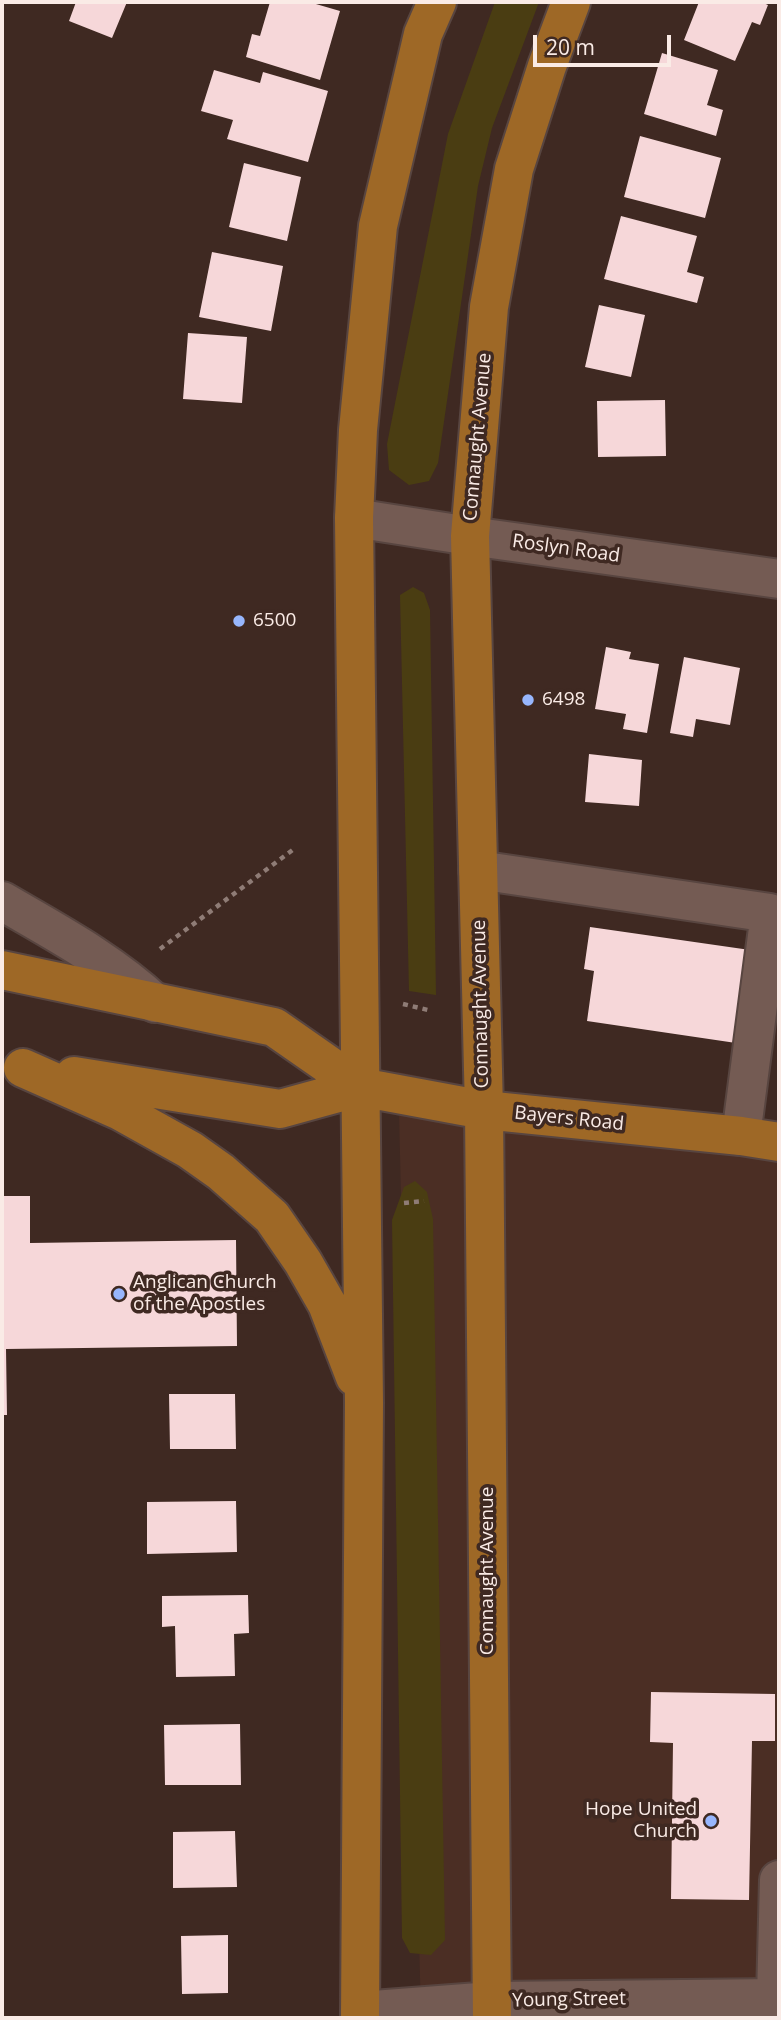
<!DOCTYPE html>
<html>
<head>
<meta charset="utf-8">
<style>
	body { margin:0 }
	#map { position:relative; width:781px; height:2020px; overflow:hidden; background:#3f2922; font-family:"Open Sans",sans-serif }
	canvas { display:block }
	.frame { position:absolute; inset:0; border:4px solid #faebe6; pointer-events:none }
	.scale { position:absolute; left:533px; top:35px; width:138px; height:32px; box-sizing:border-box; border:4px solid #faebe6; border-top:0; padding-left:9px; font-size:21px; line-height:24px; white-space:nowrap; color:#faebe6; -webkit-text-stroke:5px #3f2922; paint-order:stroke }
</style>
</head>
<body>
<div id="map">
<canvas width="781" height="2020"></canvas>
<div class="frame"></div>
<div class="scale">20 m</div>
</div>
<script>
const g = document.querySelector('canvas').getContext('2d');
g.lineJoin = 'round';
function paint(path, color) { g.fillStyle = color; g.fill(path, 'evenodd'); }
function trace(path, color, width, dash) { g.strokeStyle = color; g.lineWidth = width; g.lineCap = dash ? 'butt' : 'round'; g.setLineDash(dash || []); g.stroke(path); }
function label(font, color, halo, rows, align = 'center') {
  g.font = font + ' "Open Sans",sans-serif'; g.lineWidth = 7; g.setLineDash([]); g.textBaseline = 'middle'; g.strokeStyle = halo; g.fillStyle = color; for (const [text, x, y, turn = 0] of rows) {
    g.save(); g.translate(x, y); g.rotate((+turn || 0) * Math.PI / 180); g.textAlign = isNaN(turn) ? turn : align; if (halo) g.strokeText(text, 0, 0); g.fillText(text, 0, 0); g.restore();
  }
}
const built = new Path2D(`
	M398 1072 779 1145V1881L772 2006 421 2018Z`);
const green = new Path2D(`
	M495 2H539L492 128 478 186 438 463 429 481 409 485 389 470 387 444 448 134Z
	M413 587 424 593 430 610 436 995 409 991 400 595Z
	M415 1181 427 1192 433 1219 445 1940 431 1955 410 1953 402 1938 392 1220 404 1187Z`);
const building = new Path2D(`
	M76 2H127L112 38 69 21Z
	M270 2H309L340 11 320 80 246 57 252 34 260 36Z
	M699 2H761L768 5 760 25 752 22 735 61 684 40Z
	M662 53 718 70 707 105 723 110 716 136 644 114Z
	M214 70 260 83 263 72 328 91 308 162 227 139 233 120 201 111Z
	M640 136 721 158 705 218 624 197Z
	M244 163 301 177 287 241 229 227Z
	M621 216 697 236 687 272 704 277 697 303 604 279Z
	M212 252 283 266 271 331 199 317Z
	M599 305 645 315 631 377 585 367Z
	M188 333 247 337 242 403 183 399Z
	M665 400 666 456 598 457 597 401Z
	M606 647 631 652 629 659 659 664 647 733 623 729 626 714 595 709Z
	M684 657 740 668 730 725 696 719 693 737 670 733Z
	M589 754 642 760 639 806 585 802Z
	M590 927 750 950 736 1043 587 1021 594 971 584 969Z
	M2 1196H30V1243L236 1240 237 1346 6 1349 7 1415H2Z
	M169 1394H235L236 1449H170Z
	M236 1501 237 1552 147 1554V1502Z
	M248 1595 249 1633 234 1634 235 1676 176 1677 175 1626 162 1627V1596Z
	M651 1692 775 1694V1741H752L749 1900 671 1899 673 1743 650 1742Z
	M240 1724 241 1785H165L164 1725Z
	M235 1831 237 1887 173 1888V1832Z
	M228 1935V1993L182 1994 181 1936Z`);
const path = new Path2D(`
	M160 949 294 849
	M403 1004 428 1010
	M404 1203 424 1201`);
const minor = new Path2D(`
	M354 518 470 536 779 579
	M478 870 770 913 741 1136
	M2 901C55 932 110 961 155 1003
	M776 1998 779 1880
	M360 2011 492 2001 779 1998`);
const major = new Path2D(`
	M2 970 274 1027 360 1087 484 1110 741 1136 779 1142
	M23 1068 120 1111 190 1150 221 1172 272 1217 303 1262 327 1304 355 1377
	M74 1076 280 1109 360 1087
	M360 2018 364 1403 354 518 358 430 378 226 423 34 437 2
	M492 2018 484 1110 470 536 489 307 514 169 547 66 571 2`);
const markers = [
	[239,621,7,"#97b6fd"],
	[528,700,7,"#97b6fd"],
	[119,1294,7,"#97b6fd"],
	[711,1821,7,"#97b6fd"]
];
const streetNames = [
	["Connaught Avenue",478,437,-85],
	["Roslyn Road",566,549,8],
	["Connaught Avenue",481,1004,-91],
	["Bayers Road",569,1119,6],
	["Connaught Avenue",488,1571,-90],
	["Young Street",569,2000,-1]
];
const poiNames = [
	["6500",253,621],
	["6498",542,700],
	["Anglican Church",133,1283],
	["of the Apostles",133,1305],
	["Hope United",697,1810,"right"],
	["Church",697,1832,"right"]
];
paint(built, '#4b2e24');
paint(green, '#4a3d12');
paint(building, '#f6d7d9');
trace(minor, '#584540', 42);
trace(major, '#584540', 42);
trace(path, '#8f7c76', 4.5, [5, 5]);
trace(minor, '#745b53', 38);
trace(major, '#9e6826', 38);
for (const [x, y, r, color] of markers) { const dot = new Path2D(); dot.arc(x, y, r, 0, 2 * Math.PI); g.fillStyle = color; g.fill(dot); trace(dot, '#3f2922', 2.5); }
label('19px', '#faebe6', '#3f2922', streetNames);
label('19px', '#faebe6', '#3f2922', poiNames, 'left');
</script>
</body>
</html>
